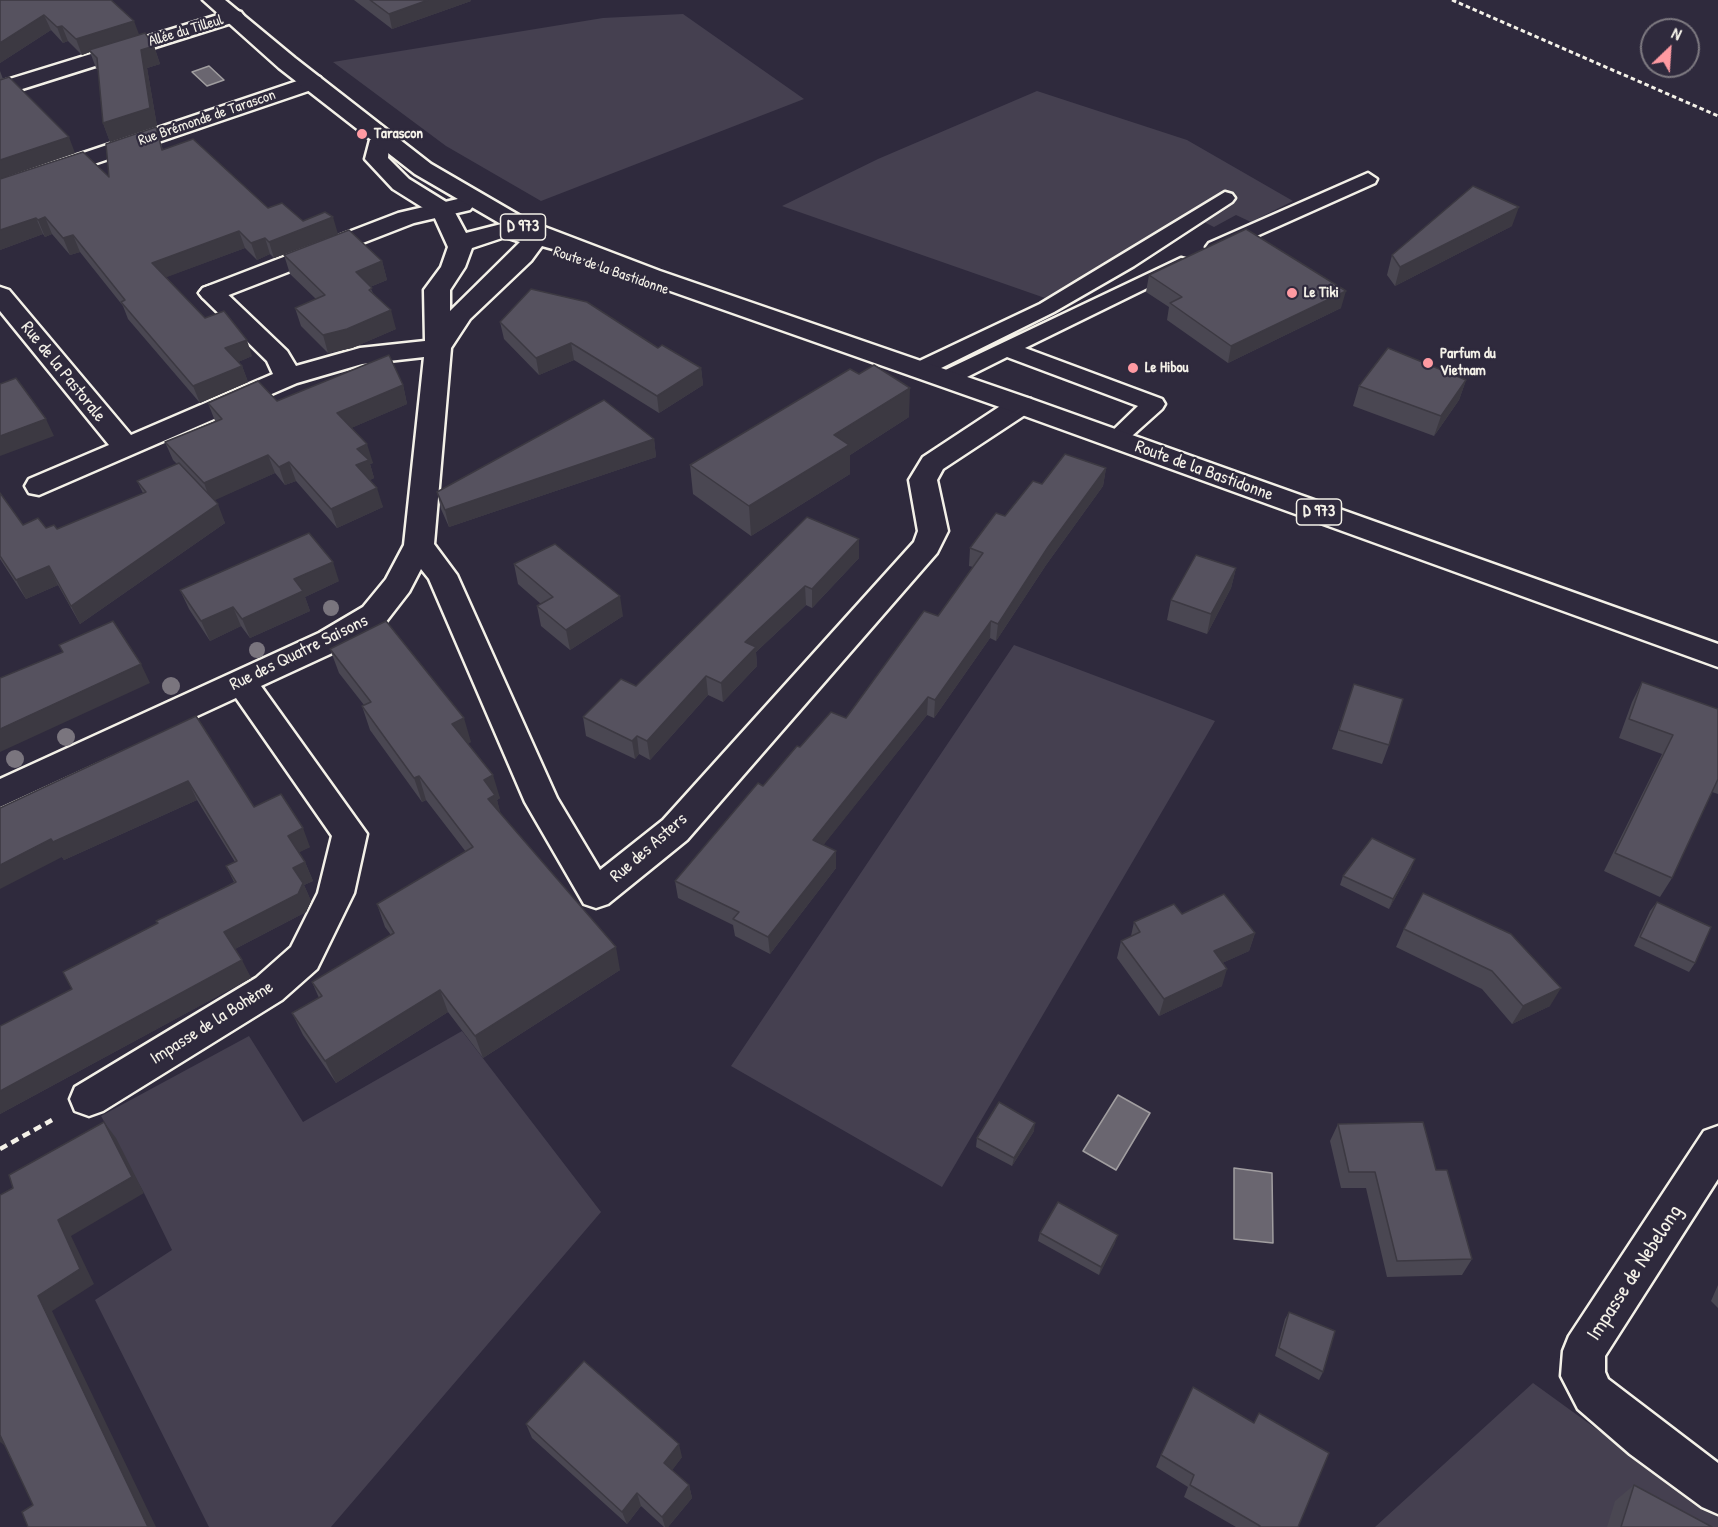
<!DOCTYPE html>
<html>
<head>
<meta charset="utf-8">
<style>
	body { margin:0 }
	#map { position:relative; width:1718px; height:1527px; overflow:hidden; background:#2f2a3d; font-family:"Patrick Hand",sans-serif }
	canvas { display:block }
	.north { position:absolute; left:1640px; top:18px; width:60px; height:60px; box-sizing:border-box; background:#2f2a3d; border:2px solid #7e7a81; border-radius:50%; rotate:25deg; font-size:16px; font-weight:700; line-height:24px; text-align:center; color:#f4f1e8 }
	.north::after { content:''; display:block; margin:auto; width:21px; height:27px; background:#ff9aa2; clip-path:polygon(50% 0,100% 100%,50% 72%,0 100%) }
</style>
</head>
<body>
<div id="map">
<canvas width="1718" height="1527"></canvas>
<div class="north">N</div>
</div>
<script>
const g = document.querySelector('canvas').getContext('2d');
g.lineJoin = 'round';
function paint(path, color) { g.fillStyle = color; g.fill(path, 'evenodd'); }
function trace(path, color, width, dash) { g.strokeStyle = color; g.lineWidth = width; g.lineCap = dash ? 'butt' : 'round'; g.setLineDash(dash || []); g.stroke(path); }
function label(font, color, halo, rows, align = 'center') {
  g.font = font + ' "Patrick Hand",sans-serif'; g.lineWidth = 4.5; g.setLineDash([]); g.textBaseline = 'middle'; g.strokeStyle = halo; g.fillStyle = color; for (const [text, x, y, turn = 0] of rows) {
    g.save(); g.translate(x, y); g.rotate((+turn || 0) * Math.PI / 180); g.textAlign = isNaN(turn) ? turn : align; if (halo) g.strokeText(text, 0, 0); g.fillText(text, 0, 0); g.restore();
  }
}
const green = new Path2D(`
	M683 14 804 99 541 201 446 146 333 62 603 18Z
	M1037 91 1187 140 1293 201 1251 222 1236 215 1214 227 1192 216 1045 298 782 206 878 159Z
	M1014 645 1215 721 942 1187 731 1066Z
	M462 1031 601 1212 331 1527H209L95 1300 172 1250 144 1193 101 1116 249 1036 303 1122Z
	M1533 1383 1718 1517V1527H1375Z`);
const water = new Path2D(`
	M209 66 224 80 207 86 192 72Z
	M1118 1095 1150 1113 1116 1170 1083 1151Z
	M1234 1168 1272 1173 1273 1243 1234 1239Z`);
const pathFar1 = new Path2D(`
	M1452 0 1718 116`);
const path = new Path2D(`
	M0 1149 52 1120`);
const service = new Path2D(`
	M1368 173 1377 179 1375 183 1223 251H1209L1206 247 1209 243Z
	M1225 192 1232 194 1235 198 1232 202 1134 266 1054 312 927 375H911L908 370 911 365 1040 304Z
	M1181 258 1188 260 1191 264 1188 268 1025 348 1162 399 1165 404 1162 409 1123 444 1115 446 1107 444 1104 439 1138 406 1007 357 953 384H937L934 379 937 374Z`);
const pedestrian = new Path2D(`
	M462 198 470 200 474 205 470 210 414 223 221 298 212 301 203 298 199 293 203 288 398 213Z`);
const minor = new Path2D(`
	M234 10 241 12 244 16 241 20 0 96V82Z
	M312 76 320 77 323 82 320 87 0 196V181Z
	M378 138 386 140 389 145 388 158 409 179 451 205 466 233 521 219 529 221 541 232 562 237 565 242 562 247 553 249 542 246 531 261 470 319 451 348 434 544 457 575 557 798 600 870 663 820 914 542 918 531 909 480 923 457 1011 399 1021 397 1031 399 1034 405 1031 411 943 469 937 480 948 531 937 553 687 840 608 904 596 908 584 904 525 802 429 579 421 569 409 592 385 623 341 649 261 686 367 834 354 893 317 969 282 1000 103 1111 89 1116 75 1111 70 1099 75 1087 256 978 291 947 318 893 332 836 236 698 0 807V779L319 633 363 607 386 579 404 545 424 357 362 364 297 383 39 495 29 493 25 486 29 479 109 445 0 311V287L9 290 131 435 273 374 267 361 203 298 199 293 203 288 212 285 221 288 287 351 296 366 360 348 425 341 424 290 441 267 448 247 433 214 393 189 365 159 370 140ZM505 237 520 242 450 311V290L465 267 472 248Z
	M1718 1126V1179L1605 1356V1372L1608 1379 1718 1463V1514L1702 1507 1630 1454 1578 1409 1561 1376 1563 1351 1569 1336 1704 1131Z`);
const primary = new Path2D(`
	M203 0H225L295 58 431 164 529 221 660 271 1031 399 1718 644V667L1011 411 642 281 513 231 415 174 279 68Z`);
const trees = [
	[331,608,8],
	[257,650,8],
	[171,686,9],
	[66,737,9],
	[15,759,9]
];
const wall = new Path2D(`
	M0 0 139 35 154 46 160 64 147 68 157 126 110 142 103 123 98 70 96 68 90 52 82 55 68 41 63 43 51 30 0 63Z
	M354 0H470L471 1 392 29Z
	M0 71 3 79 75 153 8 176 109 177 161 143 163 150 268 208 338 234 274 258 270 254 257 260 245 248 166 277 205 318 252 356 238 362 242 366 248 382 200 403 128 319 123 306 80 252 70 255 52 234 45 237 43 234 0 250Z
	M1512 226 1395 286 1387 275 1392 255Z
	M284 255 382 261 387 280 370 287 374 295 396 329 352 348 328 353 301 326 295 308 316 299 290 274Z
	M1149 275 1341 308 1228 363 1167 320 1169 307 1146 292Z
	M500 322 658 348 701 368 703 385 659 413 574 360 539 375 504 339Z
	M1466 380 1459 400 1434 436 1353 406 1359 386Z
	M403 385 407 404 351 428 373 463 370 464 374 478 370 480 383 507 337 528 296 481 285 485 275 473 214 500 225 523 80 624 58 585 26 599 0 559V493L23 525 57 529 143 493 137 481 177 464 173 460 165 442 215 421 208 403 277 401Z
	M909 417 850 455V474L751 536 693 494 690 465Z
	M654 439 656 457 449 527 441 509 437 492Z
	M1106 468 1103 486 1046 565 996 641 990 638 934 718 927 715 823 845 836 851V868L770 954 735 936 733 925 678 898 675 881 763 786 800 747 846 718 938 616 973 567 969 566 970 548 1042 484Z
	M807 517 859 558 812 608 806 605 756 652 757 666 723 702 708 695 650 760 639 754 635 759 586 736 583 717 636 686Z
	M514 564 623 616 570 650 541 626 537 606 541 604 518 584Z
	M1236 568 1231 588 1207 634 1167 620 1171 600Z
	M339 581 305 597 310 611 250 638 241 626 210 641 189 609 180 590Z
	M330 649 471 742 468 743 500 798 497 800 500 813 620 970 483 1058 448 1012 336 1083 303 1035 292 1013 319 998 312 982 391 935 385 927 377 904 466 852 426 800 422 802 370 730 362 706 364 705 339 673Z
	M1642 682 1718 709V794L1712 792 1672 878 1660 897 1604 871 1662 754 1619 738 1632 702Z
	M1354 684 1389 745 1382 764 1332 749Z
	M196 716 254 807 310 847 299 852 305 862 313 881 304 885 311 901 306 912 235 949 251 978 0 1114V1026L72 989 158 923 234 882 226 866 235 862 197 800 64 860 62 857Z
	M1411 869 1389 909 1340 885 1343 876Z
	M1423 893 1550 1006 1512 1024 1482 989 1396 947 1404 929Z
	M1657 902 1695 963 1689 972 1634 946 1650 911Z
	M1182 914 1255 933 1249 951 1222 963V986L1159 1016 1117 958 1121 941 1131 936 1134 922Z
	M1338 1124 1436 1170 1472 1259 1462 1275 1387 1277 1366 1188H1341L1330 1141Z
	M1034 1131 1012 1166 976 1147 977 1138Z
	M1040 1233 1115 1243 1099 1275 1038 1241Z
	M1718 1285V1308L1711 1301Z
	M1289 1312 1323 1372 1319 1380 1275 1356 1285 1319Z
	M1259 1413 1298 1527H1236L1184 1497 1188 1487 1156 1467 1161 1455 1254 1423Z
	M526 1424 682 1457 672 1470 689 1485 692 1498 668 1527H664L641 1506 627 1524 532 1438Z
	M1634 1485 1712 1527H1607L1615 1501Z`);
const shadedWall = new Path2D(`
	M428 0H470L471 1 392 29 389 14Z
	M44 15 51 30 0 63V43Z
	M134 21 140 37 89 50 90 52 82 55 76 39Z
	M62 26 68 41 63 43 57 27Z
	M154 46 160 64 147 68 157 126 110 142 103 123 141 50Z
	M69 137 75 153 0 179V160Z
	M1519 207 1512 226 1395 286 1400 267Z
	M45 217 52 234 45 237 38 220Z
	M333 217 338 234 274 258 269 242Z
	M36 218 43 234 0 250V230Z
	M239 231 245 248 159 280 152 263Z
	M73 235 80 252 70 255 63 238Z
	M265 238 270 254 257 260 251 243Z
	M382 261 387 280 360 291 356 272Z
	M1346 291 1341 308 1228 363 1231 346Z
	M391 310 396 329 352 348 328 353 323 335Z
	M247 340 252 356 231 365 225 348Z
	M571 343 574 360 539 375 536 358Z
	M242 366 248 382 200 403 193 386Z
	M701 368 703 385 659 413 657 396Z
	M1466 380 1459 400 1434 436 1441 416Z
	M403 385 407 404 342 432 337 413Z
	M910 388 909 417 850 455V474L751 536 749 506 834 435Z
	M46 419 54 436 0 456V436Z
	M654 439 656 457 449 527 445 510Z
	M367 444 373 463 370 464 374 478 362 484 356 465 357 449Z
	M268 455 275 473 211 502 204 483Z
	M289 462 296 481 285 485 279 467Z
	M1106 468 1103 486 1046 565 996 641 998 624 1048 547Z
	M377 488 383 507 337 528 331 509Z
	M218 504 225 523 80 624 71 606Z
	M859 539V558L812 608V589Z
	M333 562 339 581 305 597 310 611 250 638 242 619 294 579Z
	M49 566 58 585 26 599 16 580Z
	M1236 568 1231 588 1207 634 1211 614Z
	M805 586 806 605 756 652 757 666 723 702 721 683 745 642Z
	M620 596 623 616 570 650 566 630Z
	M233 607 241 626 210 641 201 621Z
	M991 621 990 638 934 718 935 700Z
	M141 664 150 683 0 752V729Z
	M706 676 708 695 650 760 647 741Z
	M928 697 927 715 814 857 813 840Z
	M464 718 471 742 459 748 452 724Z
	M637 736 639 754 635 759 632 741Z
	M493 775 500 798 497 800 502 818 494 822 484 780Z
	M419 776 426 800 422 802 414 778Z
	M188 781 197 800 64 860 62 857 0 889V865L51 839Z
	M303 828 310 847 296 854 288 836Z
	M836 851V868L770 954 768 937Z
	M1415 859 1411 869 1389 909 1393 899Z
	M305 862 313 881 304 885 311 901 306 912 233 950 224 932 293 868Z
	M1255 933 1249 951 1209 969 1214 951Z
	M616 947 620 970 483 1058 475 1036Z
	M242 960 251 978 0 1114V1091Z
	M1227 969 1222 986 1159 1016 1164 999Z
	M1561 988 1550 1006 1512 1024 1523 1006Z
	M440 990 448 1012 336 1083 325 1061Z
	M104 1122 116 1138 144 1193 71 1236 94 1284 52 1311 156 1527H148L38 1296 58 1220Z
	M1035 1123 1034 1131 1012 1166 1014 1158Z
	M1118 1235 1115 1243 1099 1275 1101 1267Z
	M0 1430 12 1440 4 1445 0 1442Z
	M679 1444 682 1457 668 1476 664 1463Z
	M689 1485 692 1498 668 1527H665L662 1517Z
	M637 1493 641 1506 627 1524 622 1512Z`);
const building = new Path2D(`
	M0 0H111L134 21 76 39 62 26 57 27 44 15 0 43Z
	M370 0H428L389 14Z
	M145 33 154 46 141 50 150 108 103 123 97 58 89 50Z
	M9 77 69 137 0 160V80Z
	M156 127 162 150 193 139 268 208 282 203 303 221 325 212 333 217 269 242 265 238 251 243 239 231 152 263 205 318 224 311 247 340 225 348 242 366 193 386 121 302 125 300 73 235 63 238 45 217 38 220 36 218 0 230V179L83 152 109 177 106 144Z
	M1473 186 1519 207 1400 267 1392 255Z
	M1246 229 1346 291 1231 346 1170 303 1182 297 1149 275Z
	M349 230 382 261 356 272 372 288 369 290 391 310 347 329 323 335 295 308 325 295 284 255Z
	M531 289 587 302 658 348 662 345 701 368 657 396 571 343 536 358 500 322Z
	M1388 348 1466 380 1441 416 1359 386Z
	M389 355 403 385 337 413 367 444 357 449 369 460 356 465 377 488 331 509 289 462 279 467 268 455 204 483 165 442 222 419 208 403 258 381 277 401Z
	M874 365 910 388 834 435 849 445 749 506 690 465 850 369 859 374Z
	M16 378 46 419 0 436V384Z
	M604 400 654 439 445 510 437 492Z
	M1065 454 1106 468 1048 547 998 624 991 621 935 700 928 697 813 840 836 851 768 937 733 919 739 912 675 881 758 783 763 786 797 746 800 747 831 712 846 718 924 611 938 616 983 553 970 548 996 513 1005 516 1033 481 1042 484Z
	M179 463 218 504 71 606 49 566 16 580 0 556V493L23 525 38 518 46 528 54 525 57 529 146 492 137 481Z
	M807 517 859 539 812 589 805 586 745 642 756 647 721 683 706 676 647 741 637 736 632 741 583 717 621 679 636 686Z
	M309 533 333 562 294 579 303 591 242 619 233 607 201 621 180 590Z
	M555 544 620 596 566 630 537 606 553 597 514 564Z
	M1196 555 1236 568 1211 614 1171 600Z
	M113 621 141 664 0 729V678L63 652 59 645Z
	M386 621 464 718 452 724 493 775 484 780 495 795 488 799 616 947 475 1036 440 990 325 1061 292 1013 322 996 312 982 394 933 377 904 473 847 419 776 414 778 362 706 371 702 330 649Z
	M1642 682 1718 709V779L1672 878 1615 853 1673 735 1629 719Z
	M1354 684 1403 699 1389 745 1339 730Z
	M196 716 254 807 281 794 303 828 288 836 305 862 293 868 303 883 298 894 224 932 242 960 0 1091V1026L72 989 63 972 158 923 156 921 236 882 226 866 237 861 188 781 53 842 51 839 0 865V808Z
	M1372 838 1415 859 1393 899 1343 876Z
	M1423 893 1511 934 1561 988 1523 1006 1492 971 1404 929Z
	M1224 894 1255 933 1214 951 1227 969 1164 999 1121 941 1140 932 1134 922 1174 904 1182 914Z
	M1657 902 1711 927 1695 963 1640 937Z
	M999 1102 1035 1123 1014 1158 977 1138Z
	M104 1122 132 1177 58 1220 80 1269 38 1296 148 1527H28L22 1512 33 1505 0 1435V1195L13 1188 9 1175Z
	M1423 1122 1436 1170H1447L1472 1259 1397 1261 1375 1172H1349L1338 1124Z
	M1058 1202 1118 1235 1101 1267 1040 1233Z
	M1289 1312 1335 1331 1323 1372 1279 1348Z
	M584 1361 679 1444 664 1463 689 1485 662 1517 637 1493 622 1512 526 1424Z
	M1193 1387 1254 1423 1259 1413 1329 1453 1298 1527H1259L1260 1526 1190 1485 1194 1475 1161 1455Z
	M1634 1485 1712 1527H1621Z`);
const markers = [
	[362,134,6,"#ff9aa2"],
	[1292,293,6,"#ff9aa2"],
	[1428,363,6,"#ff9aa2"],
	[1133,368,6,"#ff9aa2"]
];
const farStreetnames = [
	["Allée du Tilleul",186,31,-17],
	["Rue Brémonde de Tarascon",207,118,-19],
	["Route de la Bastidonne",611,271,19]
];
const farPoinames = [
	["Tarascon",374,134],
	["Le Tiki",1304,293],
	["Parfum du",1440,354],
	["Vietnam",1440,371],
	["Le Hibou",1145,368]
];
const shields = [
	[523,227,45],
	[1319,512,45]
];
const shieldNames = [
	["D 973",523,227],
	["D 973",1319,512]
];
const streetNames = [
	["Rue de la Pastorale",63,372,51],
	["Route de la Bastidonne",1204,471,20],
	["Rue des Quatre Saisons",299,653,-26],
	["Rue des Asters",649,848,-41],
	["Impasse de la Bohème",212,1023,-32]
];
const nearStreetnames = [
	["Impasse de Nebelong",1635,1273,-57]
];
paint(green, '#454050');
paint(water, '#6a6670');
trace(water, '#a19ea0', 1.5);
trace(service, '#f4f1e8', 5);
trace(pedestrian, '#f4f1e8', 5);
trace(minor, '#f4f1e8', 5);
trace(primary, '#f4f1e8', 5);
trace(pathFar1, '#f4f1e8', 3, [4.5, 3]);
trace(path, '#f4f1e8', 4.5, [8, 5]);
paint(service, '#2f2a3d');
paint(pedestrian, '#2f2a3d');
paint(minor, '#2f2a3d');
paint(primary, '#2f2a3d');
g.fillStyle = '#7a757e';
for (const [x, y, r] of trees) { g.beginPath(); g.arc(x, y, r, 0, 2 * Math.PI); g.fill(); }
paint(wall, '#4a4752');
paint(shadedWall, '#3c3942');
paint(building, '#56525f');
trace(building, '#3c3942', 1.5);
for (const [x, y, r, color] of markers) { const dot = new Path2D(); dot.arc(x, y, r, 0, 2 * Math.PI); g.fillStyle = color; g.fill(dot); trace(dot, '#2f2a3d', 2); }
label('15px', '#f4f1e8', '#2f2a3d', farStreetnames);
label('bold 15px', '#f4f1e8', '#2f2a3d', farPoinames, 'left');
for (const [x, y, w] of shields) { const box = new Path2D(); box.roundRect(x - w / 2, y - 13, w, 26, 4.5); g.fillStyle = '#2f2a3d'; g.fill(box); trace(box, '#f4f1e8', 1.5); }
label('bold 16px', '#f4f1e8', null, shieldNames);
label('18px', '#f4f1e8', '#2f2a3d', streetNames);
label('21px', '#f4f1e8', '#2f2a3d', nearStreetnames);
</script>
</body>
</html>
